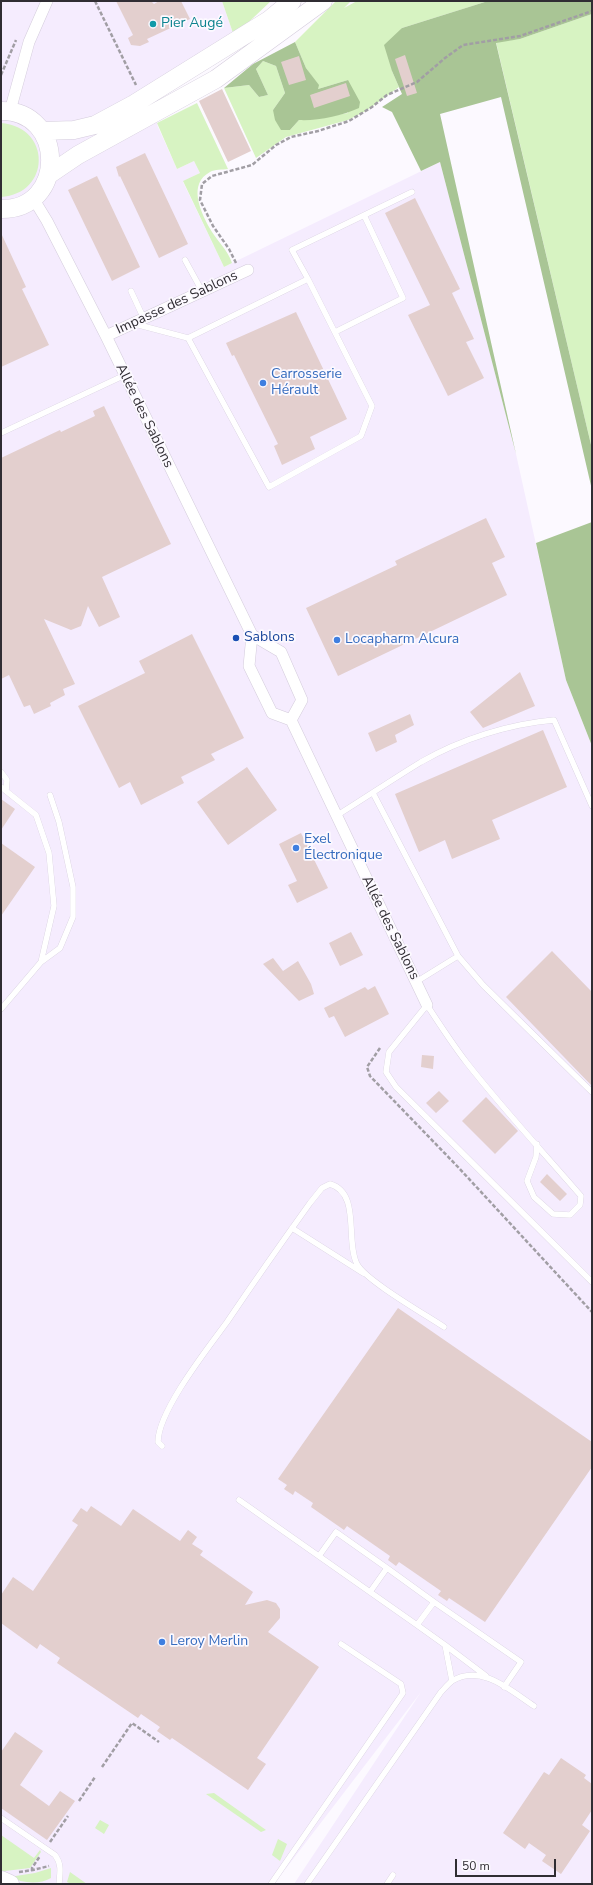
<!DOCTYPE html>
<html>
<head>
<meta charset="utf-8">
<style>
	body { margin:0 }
	#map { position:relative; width:593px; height:1885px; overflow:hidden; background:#fcf9ff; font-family:"Nunito Sans",sans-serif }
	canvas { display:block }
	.frame { position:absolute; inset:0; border:2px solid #302d33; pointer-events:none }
	.scale { position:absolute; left:455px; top:1859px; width:101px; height:18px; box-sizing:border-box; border:2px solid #302d33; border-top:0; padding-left:5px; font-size:12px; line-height:14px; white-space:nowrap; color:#302d33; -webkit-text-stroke:3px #fcf9ff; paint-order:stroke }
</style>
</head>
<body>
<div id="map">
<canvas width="593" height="1885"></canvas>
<div class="frame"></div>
<div class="scale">50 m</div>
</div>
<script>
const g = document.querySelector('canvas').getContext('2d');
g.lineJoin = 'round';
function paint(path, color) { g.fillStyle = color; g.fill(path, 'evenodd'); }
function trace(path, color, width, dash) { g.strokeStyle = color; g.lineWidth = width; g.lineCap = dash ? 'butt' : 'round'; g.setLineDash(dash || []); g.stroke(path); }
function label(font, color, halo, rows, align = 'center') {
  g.font = font + ' "Nunito Sans",sans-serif'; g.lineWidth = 3.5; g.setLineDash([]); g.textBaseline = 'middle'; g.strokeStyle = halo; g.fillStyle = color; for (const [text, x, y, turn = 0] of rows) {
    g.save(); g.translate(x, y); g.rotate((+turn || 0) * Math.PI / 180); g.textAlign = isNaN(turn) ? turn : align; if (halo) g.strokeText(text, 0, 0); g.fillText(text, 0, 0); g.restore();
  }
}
const built = new Path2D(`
	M1 1H222L234 36 148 87 158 127 177 169 194 161 200 173 183 182 224 267 440 162 516 454 566 680 592 746V1884H294L421 1692 274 1884H1Z`);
const green = new Path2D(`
	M222 1H271L234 36Z
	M336 1H351L344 8 357 1H488L402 28 392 71 399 87 366 111 348 120 286 137 256 158 224 88 249 85 259 97 268 95 256 69 263 61 276 66 285 93 273 110 290 130 299 120H307L348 113V80L318 89V85L306 68 295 42Z
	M592 14V449L496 42 520 39Z
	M197 103 228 169C222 170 215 169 210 172 188 184 200 210 209 227 216 240 228 250 232 263L224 267 183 181 200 173 194 161 177 169 157 123Z
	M1 123C52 127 51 194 1 197Z
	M214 1793 266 1830 261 1832 206 1794Z
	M100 1820 109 1825 104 1834 95 1828Z
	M1 1835 34 1858 40 1850 41 1852 30 1868 5 1871 4 1874 1 1872Z
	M278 1839 287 1844 280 1861 272 1855Z
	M51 1868V1878C39 1885 22 1883 9 1877L35 1873Z
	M70 1872 87 1884H71L67 1882Z`);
const forest = new Path2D(`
	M488 1H592V14L520 39 496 43 592 449V490L501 97 440 114 516 454 440 162 421 171 392 112 382 107 402 94 392 71 384 45 402 28Z
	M295 42 306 68 319 85 318 89 348 80 360 102 359 108C342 116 317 121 299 120L290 130H281L275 120 273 110 285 93 276 66 263 61 256 69 268 95 259 97 249 85 224 88 253 64Z
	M592 522V746L566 680 536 543Z`);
const building = new Path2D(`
	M116 1H151L154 4 159 1H181L190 19 147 39 149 42 140 46 131 45 128 38 133 35Z
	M405 55 417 93 407 96 395 59Z
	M299 56 306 80 289 85 281 62Z
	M346 83 350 96 314 108 310 95Z
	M222 89 251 151 228 162 199 101Z
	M145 153 188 244 159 258 120 176 119 177 116 167Z
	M97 176 140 267 112 281 68 190Z
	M415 198 460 289 452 293 474 339 466 342 484 378 448 396 408 315 430 305 385 213Z
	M1 233 26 287 22 289 49 345 1 367Z
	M296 312 347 419 310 437 315 449 282 465 274 446 278 444 234 355 232 356 226 343Z
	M104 406 171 544 102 577 120 617 99 627 88 606 81 626 71 630 44 619 75 684 63 689 65 695 50 703 51 706 34 714 30 705 24 707 9 675 1 679V458L60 430 61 432 95 416 93 411Z
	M486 518 505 557 492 563 507 595 338 676 306 608 397 565 395 561Z
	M192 634 244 738 211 754 215 760 181 777 184 783 141 805 130 782 119 788 78 706 145 673 139 661Z
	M520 672 535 706 483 728 470 712Z
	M410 714 414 725 395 735 397 742 376 752 368 733Z
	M543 730 567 787 492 820 500 839 452 859 445 840 419 852 395 794Z
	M247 767 277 810 228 845 197 802Z
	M1 799 15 809 1 830Z
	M301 833 328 888 297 903 288 885 297 881 279 844Z
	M1 843 35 867 1 916Z
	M351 932 363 955 340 966 329 943Z
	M552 951 592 992V1086L506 997Z
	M273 958 283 971 298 961 311 984 314 994 299 1001 263 964Z
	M375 986 389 1014 345 1037 334 1016 329 1018 324 1008 365 987 368 990Z
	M422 1055 434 1056 433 1069 421 1067Z
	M439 1091 449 1101 436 1113 426 1103Z
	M486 1097 518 1131 495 1154 462 1121Z
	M547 1174 567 1194 560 1201 540 1182Z
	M398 1308 592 1442V1467L485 1622 449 1598 447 1601 438 1595 441 1591 399 1562 396 1566 388 1560 390 1556 347 1526 344 1530 311 1507 313 1503 295 1491 293 1495 284 1489 287 1485 278 1479Z
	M91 1506 121 1526 133 1509 180 1541 188 1530 197 1537 192 1544 203 1551 200 1555 253 1592 245 1605 267 1600 276 1603 280 1609V1618L268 1632 319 1667 257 1758 266 1764 248 1790 172 1738 170 1740 157 1731 160 1727 141 1714 138 1718 57 1663 60 1658 40 1644 37 1649 1 1623V1595L13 1577 33 1591 78 1525 72 1521 81 1508 87 1512Z
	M15 1732 43 1751 20 1785 49 1806 60 1791 75 1801 47 1840 1 1808V1752Z
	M561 1758 586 1775 584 1778 592 1784V1810L582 1825 590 1831 561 1874 542 1861 546 1855 529 1843 525 1849 503 1833 544 1772 549 1775Z`);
const path = new Path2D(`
	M95 1 136 85
	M1 75 16 40
	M236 263 229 249 213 226 200 200 202 184 212 176 252 165 276 145 291 137 318 131 349 121 372 107 387 95 417 82 445 58 463 45 520 36 592 11
	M380 1048 367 1067 370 1076 458 1167 592 1312
	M102 1767 132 1723 159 1742
	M79 1801 95 1777
	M50 1842 68 1816
	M32 1871V1868L40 1856
	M19 1872 33 1870 49 1866`);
const lane = new Path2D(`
	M185 260 202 291
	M131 291 144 319
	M135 324 188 338 308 279 292 250 412 192
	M335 332 403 298 364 215
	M188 338 269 487 361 436 372 406 308 279
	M1 433 125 375
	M1 772 7 780 6 791
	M1 787 36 815 49 853 54 906 41 962 1 1009
	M373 793 458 956
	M336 816C365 798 393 779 421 762 461 739 509 724 554 720L592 806
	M41 962 60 948 73 917V887L59 822 50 795
	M416 982 458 956 483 985 592 1092
	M537 1144 536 1157 527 1181 534 1197 553 1214 570 1215 580 1205 581 1196C543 1152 503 1109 467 1063 453 1045 440 1025 427 1005L389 1052 386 1072 396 1087 592 1282
	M292 1228 363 1273
	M162 1446 158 1442C158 1411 208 1348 227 1322 254 1282 282 1242 310 1203L322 1188 330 1184C361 1193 345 1241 357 1264 365 1280 426 1315 444 1327
	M239 1500 417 1625
	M319 1556 336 1532 387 1568
	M370 1592 387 1568 434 1602
	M445 1645 486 1676
	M452 1681 445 1645 417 1625 434 1602 521 1662 504 1687
	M1 1818 55 1855C62 1864 60 1873 59 1884
	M271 1884 403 1693 401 1684 341 1644
	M307 1884 441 1692C444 1689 448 1684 452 1681 481 1663 511 1691 534 1706
	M387 1884 393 1875`);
const street = new Path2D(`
	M10 111 29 42 47 1
	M33 198 47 221 106 336 252 635 249 666 272 713 291 720 427 1005
	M106 336 248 270
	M252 635 281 652 302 700 291 720`);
const primary = new Path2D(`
	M1 111C66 110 67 210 1 209
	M43 131 74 130 95 125 134 104 269 20 292 1
	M50 174 78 155 216 79 323 1
	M1 1880 10 1884`);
const markers = [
	[153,24,4,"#0f9aa8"],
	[263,383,4,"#3f7fe0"],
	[236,638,4,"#1a4fb4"],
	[337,640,4,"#3f7fe0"],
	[296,848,4,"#3f7fe0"],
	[162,1642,4,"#3f7fe0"]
];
const cultureNames = [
	["Pier Augé",161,24]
];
const streetNames = [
	["Impasse des Sablons",177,303,-25],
	["Allée des Sablons",144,416,64],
	["Allée des Sablons",390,928,64]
];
const shopNames = [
	["Carrosserie",271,375],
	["Hérault",271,391],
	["Locapharm Alcura",345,640],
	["Exel",304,840],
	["Électronique",304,856],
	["Leroy Merlin",170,1642]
];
const transitNames = [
	["Sablons",244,638]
];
paint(built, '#f5ecfe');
paint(green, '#d7f3c2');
paint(forest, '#a9c595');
paint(building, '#e3cfce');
trace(lane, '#d4ccdc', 6);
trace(street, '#d4ccdc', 12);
trace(primary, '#d4ccdc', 19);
trace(path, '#a19ea4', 2.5, [4, 2]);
trace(lane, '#fff', 5.5);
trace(street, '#fff', 11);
trace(primary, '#fff', 18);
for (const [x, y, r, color] of markers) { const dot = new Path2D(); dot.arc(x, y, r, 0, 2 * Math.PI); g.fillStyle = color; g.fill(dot); trace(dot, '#fcf9ff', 1.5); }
label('14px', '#0d838f', '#fcf9ff', cultureNames, 'left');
label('14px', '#302d33', '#fcf9ff', streetNames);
label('14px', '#366cbe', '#fcf9ff', shopNames, 'left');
label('14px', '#164399', '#fcf9ff', transitNames, 'left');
</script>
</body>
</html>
